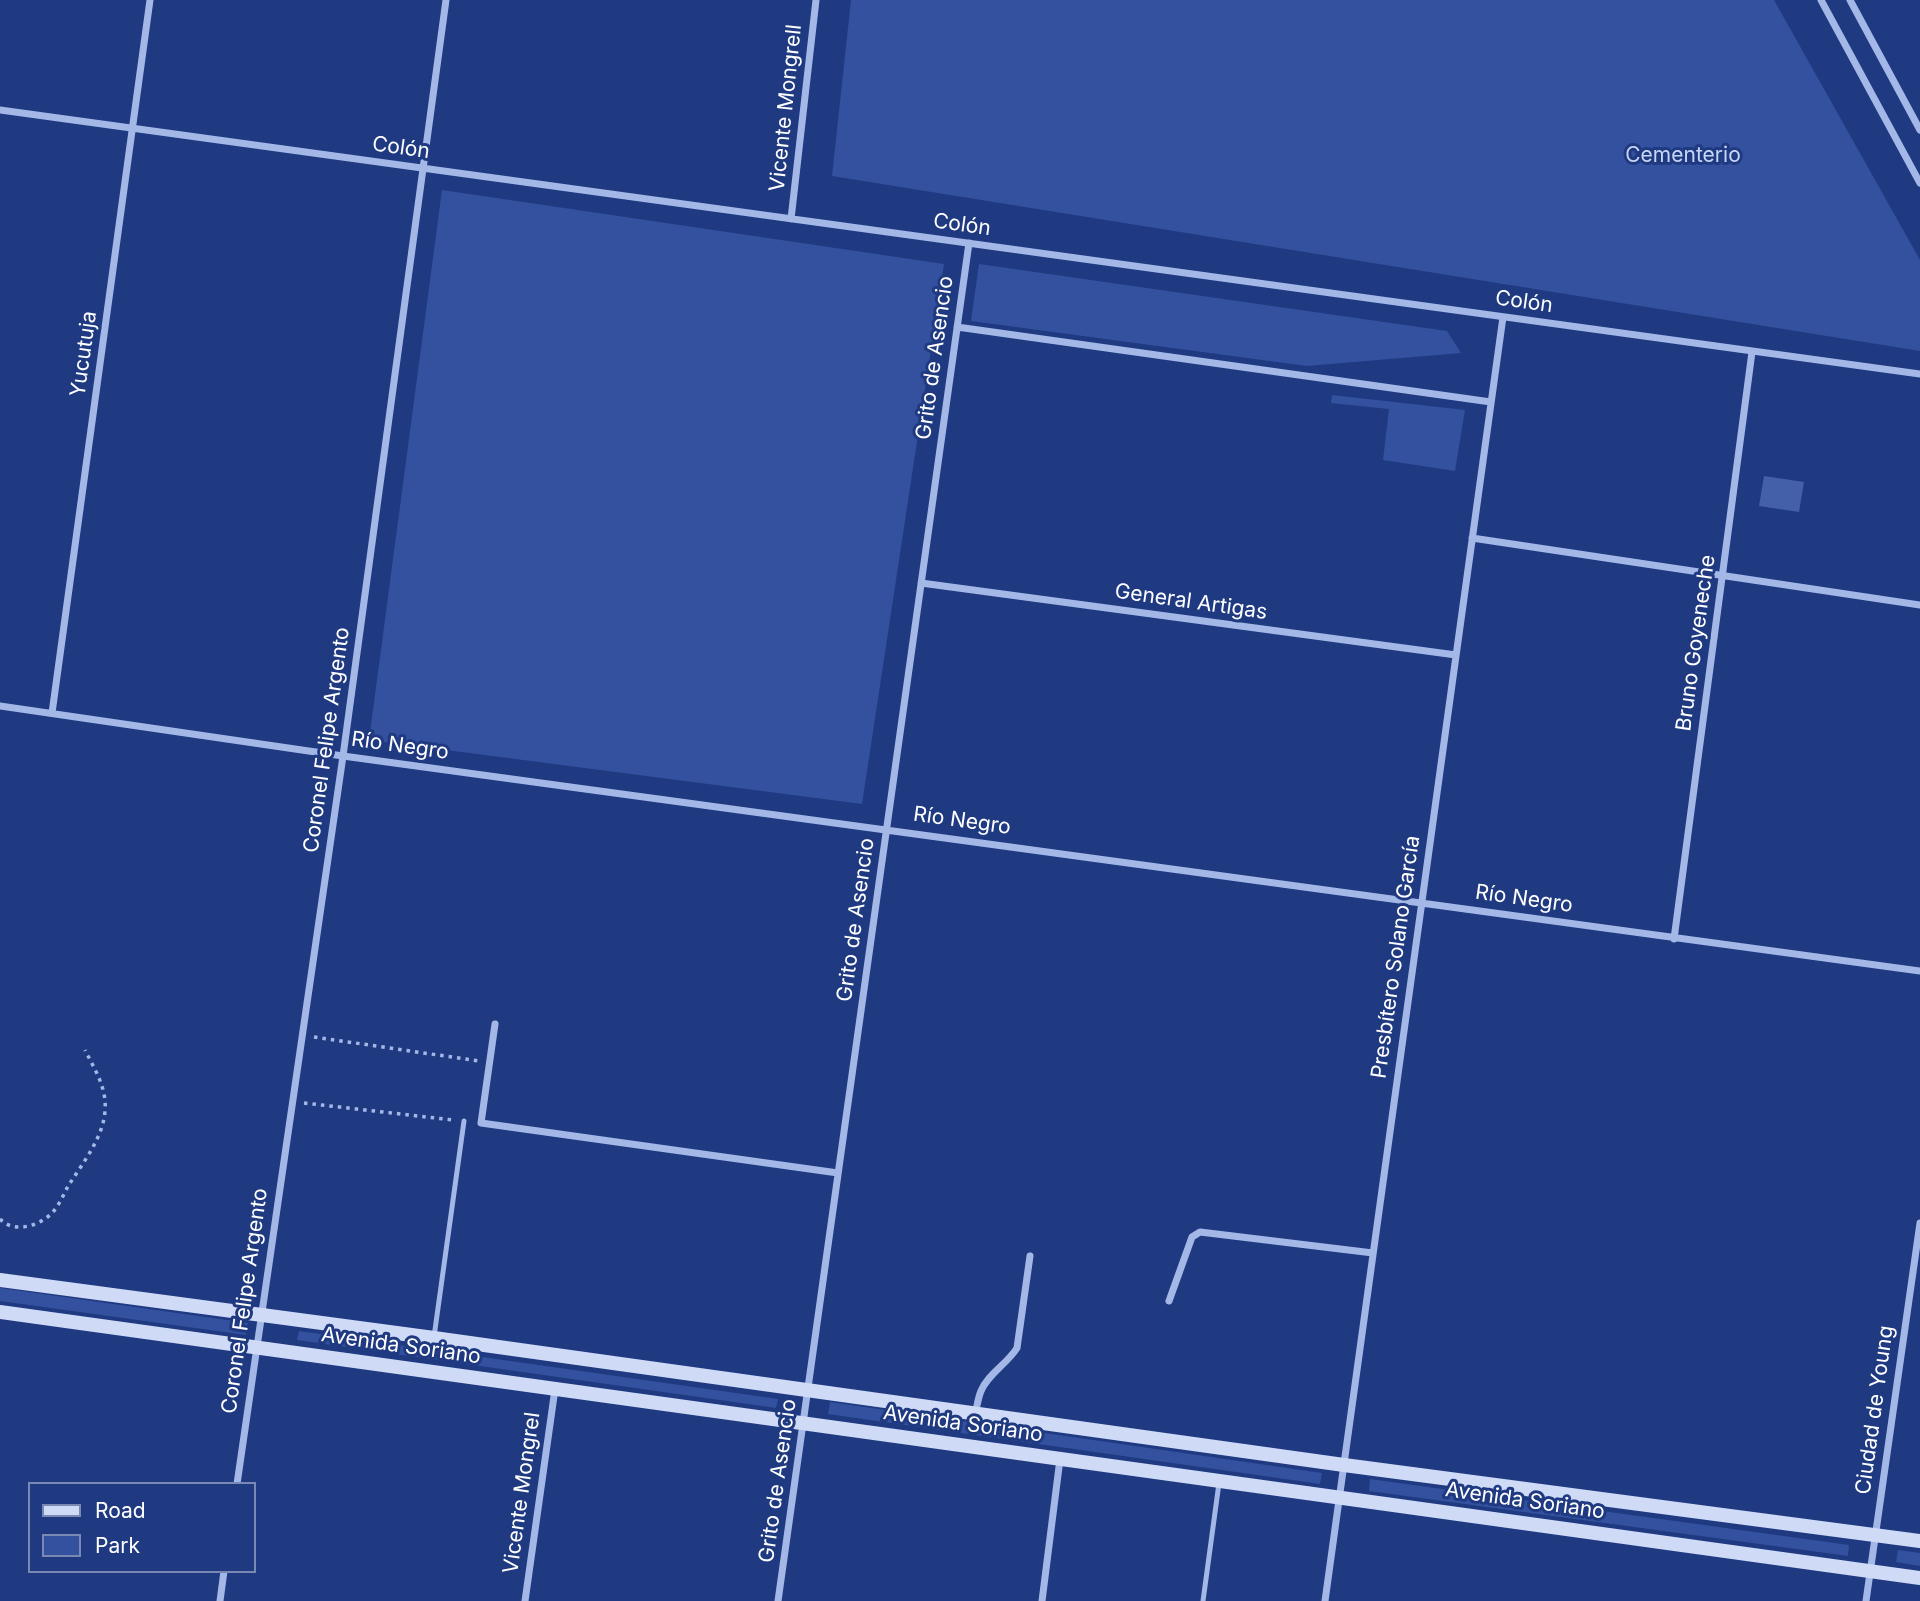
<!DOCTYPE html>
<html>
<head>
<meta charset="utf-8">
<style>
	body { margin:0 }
	#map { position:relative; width:1920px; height:1601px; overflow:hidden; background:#1f3a81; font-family:Inter,sans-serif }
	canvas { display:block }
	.legend { position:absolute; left:28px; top:1482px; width:228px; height:91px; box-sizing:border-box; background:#1f3a81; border:2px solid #7989b3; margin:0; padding:9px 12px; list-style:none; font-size:21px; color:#fff }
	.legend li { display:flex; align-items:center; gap:14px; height:35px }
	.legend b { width:35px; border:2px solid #7989b3 }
</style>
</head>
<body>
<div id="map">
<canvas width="1920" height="1601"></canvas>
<ul class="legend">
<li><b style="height:9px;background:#cfdaf7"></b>Road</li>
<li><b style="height:19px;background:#33519f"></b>Park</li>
</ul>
</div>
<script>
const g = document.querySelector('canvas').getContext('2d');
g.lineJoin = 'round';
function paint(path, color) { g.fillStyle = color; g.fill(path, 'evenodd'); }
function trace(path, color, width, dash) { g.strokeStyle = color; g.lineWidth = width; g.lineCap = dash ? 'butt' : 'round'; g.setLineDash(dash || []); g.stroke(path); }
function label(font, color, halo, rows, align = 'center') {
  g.font = font + ' Inter,sans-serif'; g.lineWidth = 6; g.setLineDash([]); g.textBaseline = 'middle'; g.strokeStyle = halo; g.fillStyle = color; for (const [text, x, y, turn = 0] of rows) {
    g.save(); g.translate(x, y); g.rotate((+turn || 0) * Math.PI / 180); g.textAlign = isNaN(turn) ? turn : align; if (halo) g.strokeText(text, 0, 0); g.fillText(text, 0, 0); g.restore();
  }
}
const green = new Path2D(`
	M851 0H1774L1920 260V351L832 176Z
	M442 190 944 264 862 804 369 740Z
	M979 264 1447 331 1461 353 1307 366 971 321Z
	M1332 395 1465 410 1455 471 1383 460 1389 409 1331 403Z
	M0 1288 248 1323 246 1335 0 1301Z
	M299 1331 778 1399 776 1408 297 1340Z
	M830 1402 1322 1473 1320 1484 828 1414Z
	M1370 1479 1849 1545 1848 1556 1369 1491Z
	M1898 1550 1920 1553V1566L1896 1562Z`);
const building = new Path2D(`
	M1764 476 1804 482 1799 512 1759 506Z`);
const path = new Path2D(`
	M314 1037 479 1061
	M304 1103 453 1120
	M0 1219C14 1234 40 1226 53 1212 59 1205 63 1196 67 1188 81 1165 103 1139 105 1111 107 1088 95 1070 85 1050`);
const lane = new Path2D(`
	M434 1337 464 1121
	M1203 1601 1219 1483`);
const street = new Path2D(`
	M1821 0 1920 183
	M1850 0 1920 130
	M0 110 1920 374
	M791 219 816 0
	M957 327 1491 402
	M1472 538 1920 605
	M921 583 1456 655
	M0 706 343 756 1920 971
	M52 713 150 0
	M1674 939 1752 352
	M495 1024 481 1123 838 1173
	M1169 1301 1192 1237 1200 1232 1373 1253
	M975 1414C977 1407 978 1398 981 1391 988 1374 1007 1364 1017 1348L1030 1256
	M237 1484 343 756 446 0
	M220 1601 224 1571
	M525 1601 555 1389
	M778 1601 969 243
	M1042 1601 1060 1459
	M1325 1601 1503 317
	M1866 1601 1920 1223`);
const secondary = new Path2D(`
	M0 1280 434 1338 1344 1465 1920 1541
	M0 1312 1920 1578`);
const streetNames = [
	["Vicente Mongrell",786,108,-84],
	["Colón",401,148,8],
	["Colón",962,225,8],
	["Colón",1524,302,8],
	["Yucutuja",84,354,-82],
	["Grito de Asencio",935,358,-82],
	["General Artigas",1191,602,8],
	["Bruno Goyeneche",1696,643,-82],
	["Coronel Felipe Argento",327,740,-82],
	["Río Negro",400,746,8],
	["Río Negro",962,821,8],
	["Río Negro",1524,899,8],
	["Grito de Asencio",856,920,-82],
	["Presbítero Solano García",1396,957,-82],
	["Coronel Felipe Argento",245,1301,-82],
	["Avenida Soriano",401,1346,8],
	["Ciudad de Young",1875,1410,-82],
	["Avenida Soriano",963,1424,8],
	["Grito de Asencio",778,1481,-82],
	["Vicente Mongrel",522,1493,-82],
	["Avenida Soriano",1525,1501,8]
];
const parkNames = [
	["Cementerio",1683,156]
];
paint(green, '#33519f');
paint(building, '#4360a8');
trace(path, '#a4b8e8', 3.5, [3.5, 5]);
trace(lane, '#a4b8e8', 5);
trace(street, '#a4b8e8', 7);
trace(secondary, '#cfdaf7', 14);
label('21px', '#fff', '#1f3a81', streetNames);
label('21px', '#c8d6f6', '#1f3a81', parkNames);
</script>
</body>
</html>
